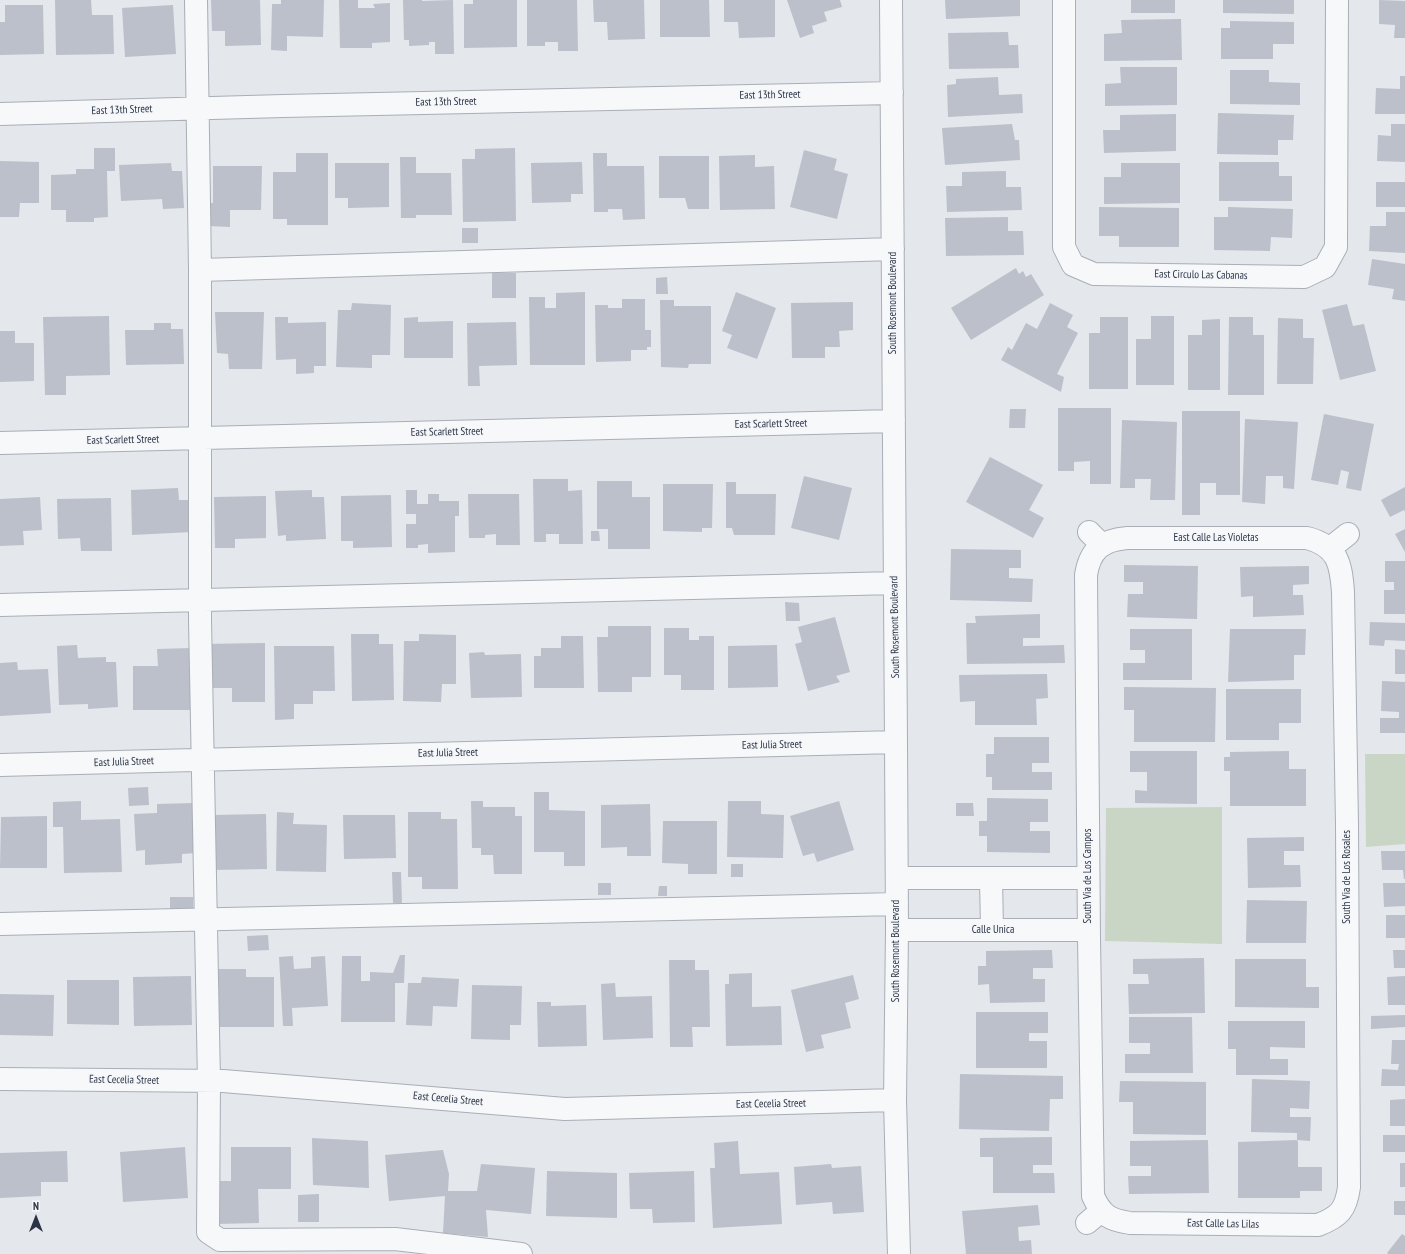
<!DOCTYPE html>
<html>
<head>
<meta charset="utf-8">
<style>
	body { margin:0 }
	#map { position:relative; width:1405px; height:1254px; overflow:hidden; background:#e4e7ec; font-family:"PT Sans Narrow",sans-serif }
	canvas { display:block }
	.north { position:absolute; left:16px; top:1198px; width:40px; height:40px; -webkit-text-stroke:3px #f4f6f9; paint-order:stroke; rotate:0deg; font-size:11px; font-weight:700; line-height:16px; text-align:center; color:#2b3445 }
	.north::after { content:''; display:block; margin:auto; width:14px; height:18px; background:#2b3445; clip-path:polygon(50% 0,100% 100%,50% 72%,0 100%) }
</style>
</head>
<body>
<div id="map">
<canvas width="1405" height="1254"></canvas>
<div class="north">N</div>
</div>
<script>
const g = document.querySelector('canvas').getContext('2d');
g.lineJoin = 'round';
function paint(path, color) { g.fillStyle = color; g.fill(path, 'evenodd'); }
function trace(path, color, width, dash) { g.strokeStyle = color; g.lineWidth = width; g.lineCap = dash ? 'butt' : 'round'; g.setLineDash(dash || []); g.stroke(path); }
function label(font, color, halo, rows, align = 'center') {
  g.font = font + ' "PT Sans Narrow",sans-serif'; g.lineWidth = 3; g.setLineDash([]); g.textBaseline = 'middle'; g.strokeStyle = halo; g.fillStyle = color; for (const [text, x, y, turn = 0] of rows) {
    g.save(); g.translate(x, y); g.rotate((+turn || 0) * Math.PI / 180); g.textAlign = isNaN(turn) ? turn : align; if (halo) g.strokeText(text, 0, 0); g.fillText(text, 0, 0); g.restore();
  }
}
const green = new Path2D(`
	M1365 754H1405V844L1366 847Z
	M1222 807V944L1105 941 1106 808Z`);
const building = new Path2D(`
	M55 0H91L92 15H113L114 54 56 55Z
	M211 0H260L261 45 225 46V31H212Z
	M281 0H324L323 37 287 36V51L271 50 272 4H281Z
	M339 0H358V8H375L373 4 390 3V42L372 43V48H340Z
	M403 0H422V1L453 0 454 54H435V42H429V45L409 46V40H404Z
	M473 0H517V47L464 48V4H473Z
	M527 0H577L578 51H558V42H545V46H527Z
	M593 0H644L645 39 608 40 607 22H594Z
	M660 0H709L710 37H660Z
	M724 0H775V37L739 38 738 22H724Z
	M787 0H840L842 7 824 12 827 21 812 26 814 33 800 38Z
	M945 0H1020V16L946 19Z
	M1131 0H1175V13H1131Z
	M1223 0H1294V14L1223 13Z
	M1379 0 1405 1V38H1394L1395 25 1379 24Z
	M5 5H43L44 54 0 55V22H5Z
	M173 5 176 54 125 57 122 8Z
	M1181 19 1182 60 1104 61V34L1122 33 1121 20Z
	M1230 21 1294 22V44H1273V59H1221V28H1230Z
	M1008 32 1009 45H1018L1019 68 949 69 948 33Z
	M1120 67H1177V105L1105 106V84L1121 83Z
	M1230 70H1269V82L1300 83V105L1230 104Z
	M1400 76H1405V114H1375L1376 88 1400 89Z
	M998 77 999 95 1022 94 1023 113 948 117 947 85 956 84V79Z
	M1218 113 1294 115 1293 140H1278V155L1217 154Z
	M1176 114V151L1104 153 1103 130H1120V115Z
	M1012 124 1015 140H1019L1020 160 945 165 942 128Z
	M1391 124H1405V162L1377 161 1378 135 1391 136Z
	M94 148H115V171H107L108 217 94 218V222H66V210H51V175L76 174V169H94Z
	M515 148 516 221 463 222 462 159H475V149Z
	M804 150 837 159 834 170 848 174 837 219 790 207Z
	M296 153H328V225H287V219H273V172H296Z
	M593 153H607V166H644L645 219 623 220 622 209H608V212H594Z
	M755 155V167L774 166 775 209 720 210 719 156Z
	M659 156H709V209H688L685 198H659Z
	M400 157H416V173H451L452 215H416V218H401Z
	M0 161 39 162V203H20L19 217H0Z
	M582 162 583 194H571V202L532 203 531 163Z
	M1219 162H1279V176H1292V201H1219Z
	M171 163 172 171H182L184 208 163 209 162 199 121 201 119 165Z
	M335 163H389V207L348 208V198H335Z
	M1121 163H1180V203L1104 204V177H1121Z
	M213 166H262L261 210H230V227L208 226V203H213Z
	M1006 171V187H1021L1022 210 947 212 946 186H962V172Z
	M1376 182H1405V207H1376Z
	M1099 207 1179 208V247H1119V236H1099Z
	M1228 207 1293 209 1292 238 1271 237 1270 251 1214 250V217H1228Z
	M1386 212H1405V253L1369 251 1370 226H1386Z
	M1008 217V231H1023L1024 255 946 256 945 218Z
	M462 228H478V243H462Z
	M1372 259 1405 264V301L1392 299 1394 289 1368 285Z
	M1016 268 1019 274 1023 271 1026 277 1031 274 1044 295 971 340 951 308Z
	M492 273H516V298H492Z
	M667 277 668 294H656V278Z
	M585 292V365H530L529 297H545V308H556V293Z
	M736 292 776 308 757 359 727 348 732 335 722 331Z
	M622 299H645V330H651V347H647V350H631V361L596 362 595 305H608V308H622Z
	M660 300H674V306H711V364H689L688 368 661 367Z
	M853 302V330L839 331 840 347H825V358H792L791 303Z
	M352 303 391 305 390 355H372V368L336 367 338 310H351Z
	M1050 303 1073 315 1067 327 1078 333 1057 374 1064 377 1061 392 1001 360 1008 347 1012 350 1026 323 1037 329Z
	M1347 304 1353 326 1364 324 1376 371 1340 380 1322 310Z
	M215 312H264L262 369H229L228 354 217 353Z
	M109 316 110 375 66 376V395H45L43 317Z
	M1151 316H1174V385H1136V339H1151Z
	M275 317H288V323L326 322V366H314V373L296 374V359L276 360Z
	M418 317V322L453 321V358H404V318Z
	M1100 317H1128V389H1089V333H1100Z
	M1229 317H1253V335H1264V395H1228Z
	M1278 318 1303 319V338H1314L1313 384H1277Z
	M1220 319V390H1188V335H1202V320Z
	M516 322 517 365 479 366 480 386H468L467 323Z
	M154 323H171V329H183L184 364 126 365 125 330H154Z
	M0 331H15V343H34V381L0 382Z
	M1058 408H1111V484H1090V461L1074 462V471H1058Z
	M1010 409H1026L1025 428H1009Z
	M1182 411H1240V495H1216V483H1200V515H1182Z
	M1324 414 1374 424 1361 491 1346 488 1349 472 1341 470 1338 485 1311 480Z
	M1245 419 1298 422 1294 489 1283 488V476H1266L1265 504 1242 502Z
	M1122 420 1177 422 1175 500H1150L1151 479H1135V488H1120Z
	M990 457 1043 485 1029 510 1044 518 1033 538 966 502Z
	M804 476 852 488 839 540 791 528Z
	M533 479H568V491L582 490 583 544H559V534H546V542H534Z
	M597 481H632V497H650V549H608V529H597Z
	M726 482H736V494H776L775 535H734L732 528H726Z
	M663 484H713L712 528H702V532L663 531Z
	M1405 487V512L1404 510 1390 517 1381 500Z
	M178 488 179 500H190L192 532 132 535 131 490Z
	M312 490V497H324L326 539 286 541V535L278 536 275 491Z
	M406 490H417V504H428V494H439V501H459V516H455V552L428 553V544L418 545V548H406V524H416V514H406Z
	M468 494H519L520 545H496V534L485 535V538H469Z
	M391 495 392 547 353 548V541H341V496Z
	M266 496V538L235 539V548H215L214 497Z
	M40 497 42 530 23 531 24 545 0 546V499Z
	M111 498 112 551H81L80 538 58 539 57 499Z
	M1405 529V552L1395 534Z
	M591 531H599L600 541H591Z
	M951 549 1021 550V568H1009V578L1033 579 1032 602 950 600Z
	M1385 561H1405V614H1384V590H1394V582H1385Z
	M1124 565 1198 566 1197 619 1127 617 1128 594H1143V582H1124Z
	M1309 566V584L1293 585V595H1303L1304 615 1253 617V596L1241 597 1240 567Z
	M785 602 799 603 800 621H786Z
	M1040 614V638H1023V646L1064 645 1065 663 967 664 966 623H976L975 616Z
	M835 617 850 672 836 676 840 682 808 691 795 644 802 642 798 627Z
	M1370 622 1405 623V641L1385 640 1384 646 1369 645Z
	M608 626H651V677H632V692H598L597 637H608Z
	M664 628H689V640H699V636H714V690H681V675H664Z
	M1130 629H1192V680H1123V663H1145V650H1130Z
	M1230 629H1306L1305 655H1294V680L1228 682Z
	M351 634H379V644H393L394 700 352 701Z
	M419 634 456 635V684H442L441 702 403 701 404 641H419Z
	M561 636H583L584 688H534V656H541V648H561Z
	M265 643V702H232V688H203V644Z
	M77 645 78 658 106 657V662H116L118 707 88 709V704L59 705 57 646Z
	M777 645 778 687 728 688V646Z
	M274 646H334L335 691H313V704H294V719L275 720Z
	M192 648 193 710H133V666H158L157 649Z
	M1395 649 1405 650V674H1395Z
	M484 652 485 655 521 654 522 697 471 698 469 653Z
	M17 662 18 670 48 669 51 713 0 716V663Z
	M1047 674 1048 698 1036 699 1037 725H975V701L960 702 959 675Z
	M1382 681 1405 682V733H1380V718H1399V712L1381 711Z
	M1124 687 1216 688 1215 742H1134V710H1124Z
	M1226 689H1301V723H1279V740H1226Z
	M994 737H1049V763H1032V772H1052V790H992V777H986V754H994Z
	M1130 751H1197V804L1135 803V790L1147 791V772H1130Z
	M1289 751V769H1306V806H1230V771H1224V757H1230V752Z
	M148 787 149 805 129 806 128 788Z
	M534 792H549V810L585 811V866H564V852H534Z
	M987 798 1048 799V822H1030V831H1050V853L987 852V836H979V821H987Z
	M81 801V820L120 819 122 872 64 873 63 827H53V802Z
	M471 801H483V807H515V816H522V874H494L493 855H481V848H472Z
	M728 801H761V814L784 815 783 858 727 857Z
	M839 801 854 850 817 862 814 853 803 856 790 816Z
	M194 803 196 853 182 854V863L145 865V850L136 851 134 814 157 813V804Z
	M956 803H973L974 816H956Z
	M650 804 651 856H627V847L601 848V805Z
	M277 812 294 813 293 824 327 825 326 872 276 871Z
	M408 812H441V819H457L458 889H422V877H408Z
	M266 814 267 869 213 870 212 815Z
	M343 815H395L396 858 344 859Z
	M47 816V868H0L1 817Z
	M663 821H717V874H688V864L662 863Z
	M1304 837V851H1284V865H1300L1301 887 1248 888 1247 838Z
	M1381 851H1405V879H1404L1403 870H1382Z
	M731 864H743V877H731Z
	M392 872H401L402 903H393Z
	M598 883H611V895H598Z
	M1383 883H1405V906L1384 907Z
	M659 886H667V896H658Z
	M170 897H193V911L170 912Z
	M1247 900 1307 901 1306 943H1246Z
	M1386 915H1405V938H1386Z
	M268 935 269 950 248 951 247 936Z
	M1052 950 1053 968H1033V979H1045V1002L990 1003 989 984 978 985V966H986V951Z
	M1393 950H1405V968H1394Z
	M400 955H405L404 983H395V1022H341L342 956H361V981H370V972L393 973Z
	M293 956 294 969 311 968V957L325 956 328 1006 292 1008 293 1026H283L279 957Z
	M1204 958 1205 1013 1129 1014 1128 984H1149L1148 974H1133V959Z
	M1235 959H1306V987H1319V1008L1235 1007Z
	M669 960H695V970H709L710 1027H692L693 1047H670Z
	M214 969H246V977H274V1027H215Z
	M752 973V1007L781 1006 782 1045 726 1046 725 984H729V974Z
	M853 975 859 999 845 1003 851 1028 821 1035 824 1048 806 1052 791 990Z
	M191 976 192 1025 134 1026 133 977Z
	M1405 976V1005H1388L1387 977Z
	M422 977 459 979 457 1007 433 1006 432 1026 406 1025 408 983H421Z
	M67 980H119V1025L67 1024Z
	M615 983 616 997 652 996 653 1038 603 1040 601 984Z
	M472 985 522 986 521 1025H510V1040L471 1039Z
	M0 994 54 995 53 1036 0 1035Z
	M537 1002H551V1006L586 1005 587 1046 538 1047Z
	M976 1012H1048V1033H1029V1041H1047V1068H976Z
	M1405 1015V1027L1371 1029V1016Z
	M1129 1017H1192L1193 1073H1125V1054H1150V1043H1129Z
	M1228 1021H1305V1048L1270 1047V1059H1288V1075H1236V1049H1228Z
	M1392 1040H1405V1086H1381L1382 1069 1398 1070 1399 1064H1391Z
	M960 1074 1063 1076V1099H1050L1049 1131 959 1129Z
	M1252 1079 1310 1081 1309 1109 1290 1108V1117H1311L1310 1141 1297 1140V1133L1251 1132Z
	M1120 1081 1206 1082V1135L1133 1134V1102H1119Z
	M1405 1099V1126H1390V1100Z
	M1383 1135H1405V1152H1383Z
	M1052 1137V1165H1033V1173H1054L1055 1193H993V1157H980V1138Z
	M312 1138 368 1141 369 1188 313 1185Z
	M1208 1140 1209 1193 1129 1194 1128 1176H1151V1166H1130V1141Z
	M1297 1140 1298 1142V1167H1322V1191H1300V1198H1238V1142Z
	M738 1141 740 1174 779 1172 782 1224 713 1228 710 1168H715L714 1143Z
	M185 1147 188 1198 123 1202 120 1152Z
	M231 1147H291V1189H258L259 1223 215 1224V1181H231Z
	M443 1150 449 1174 448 1191H477L481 1164 535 1168 531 1214 486 1210 488 1237 443 1233 445 1196 389 1201 385 1155Z
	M67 1151 68 1182H41V1196L0 1198V1153Z
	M1400 1163H1405V1187H1400Z
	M831 1164 832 1168 861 1166 864 1212 833 1214 832 1202 796 1205 794 1167Z
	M547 1171 617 1173V1218L546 1216Z
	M694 1171 695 1222 653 1223 652 1209H630L629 1173Z
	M319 1194V1222H298V1195Z
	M1394 1201H1405V1215H1394Z
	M1038 1205 1040 1225 1018 1227 1019 1241 1031 1240 1032 1254H966L962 1211Z
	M1402 1234 1405 1236V1254H1388L1387 1253Z`);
const minor = new Path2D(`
	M196 0 200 270V620L209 1081 208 1232 220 1240 395 1239 521 1254
	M891 0 896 742 897 930 895 1100 899 1254
	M1064 0V247L1073 265 1094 274 1304 277 1325 267 1336 247 1337 0
	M0 114 283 106 892 93
	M200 270 893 249
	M0 443 894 421
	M1089 532 1102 545
	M1127 538H1307C1338 546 1341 564 1343 592L1347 825 1349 1187C1346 1210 1339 1217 1318 1225L1130 1223C1110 1220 1102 1216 1093 1196L1089 938 1086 575C1090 550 1102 540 1127 538Z
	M1329 549 1348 534
	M0 605 895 583
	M0 765 896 742
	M897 878H1088
	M991 878 992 930
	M0 924 897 904
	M897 930H1089
	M0 1079 223 1081 565 1109 895 1100
	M1087 1223 1101 1211`);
const streetNames = [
	["East 13th Street",770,95,-1],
	["East 13th Street",446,102,-1],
	["East 13th Street",122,110,-2],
	["East Circulo Las Cabanas",1201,275,1],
	["South Rosemont Boulevard",893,303,-90],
	["East Scarlett Street",771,424,-1],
	["East Scarlett Street",447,432,-1],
	["East Scarlett Street",123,440,-1],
	["East Calle Las Violetas",1216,538],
	["South Rosemont Boulevard",895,627,-91],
	["East Julia Street",772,745,-1],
	["East Julia Street",448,753,-1],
	["East Julia Street",124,762,-2],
	["South Via de Los Campos",1088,876,-90],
	["South Via de Los Rosales",1347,877,-90],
	["Calle Unica",993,930],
	["South Rosemont Boulevard",896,951,-90],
	["East Cecelia Street",124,1080,1],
	["East Cecelia Street",448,1099,5],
	["East Cecelia Street",771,1104,-1],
	["East Calle Las Lilas",1223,1224,1]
];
paint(green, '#c9d6c5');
paint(building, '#bbc0ca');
trace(minor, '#a9aeb7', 24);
trace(minor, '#f7f8fa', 22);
label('11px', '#2b3445', '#f4f6f9', streetNames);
</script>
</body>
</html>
